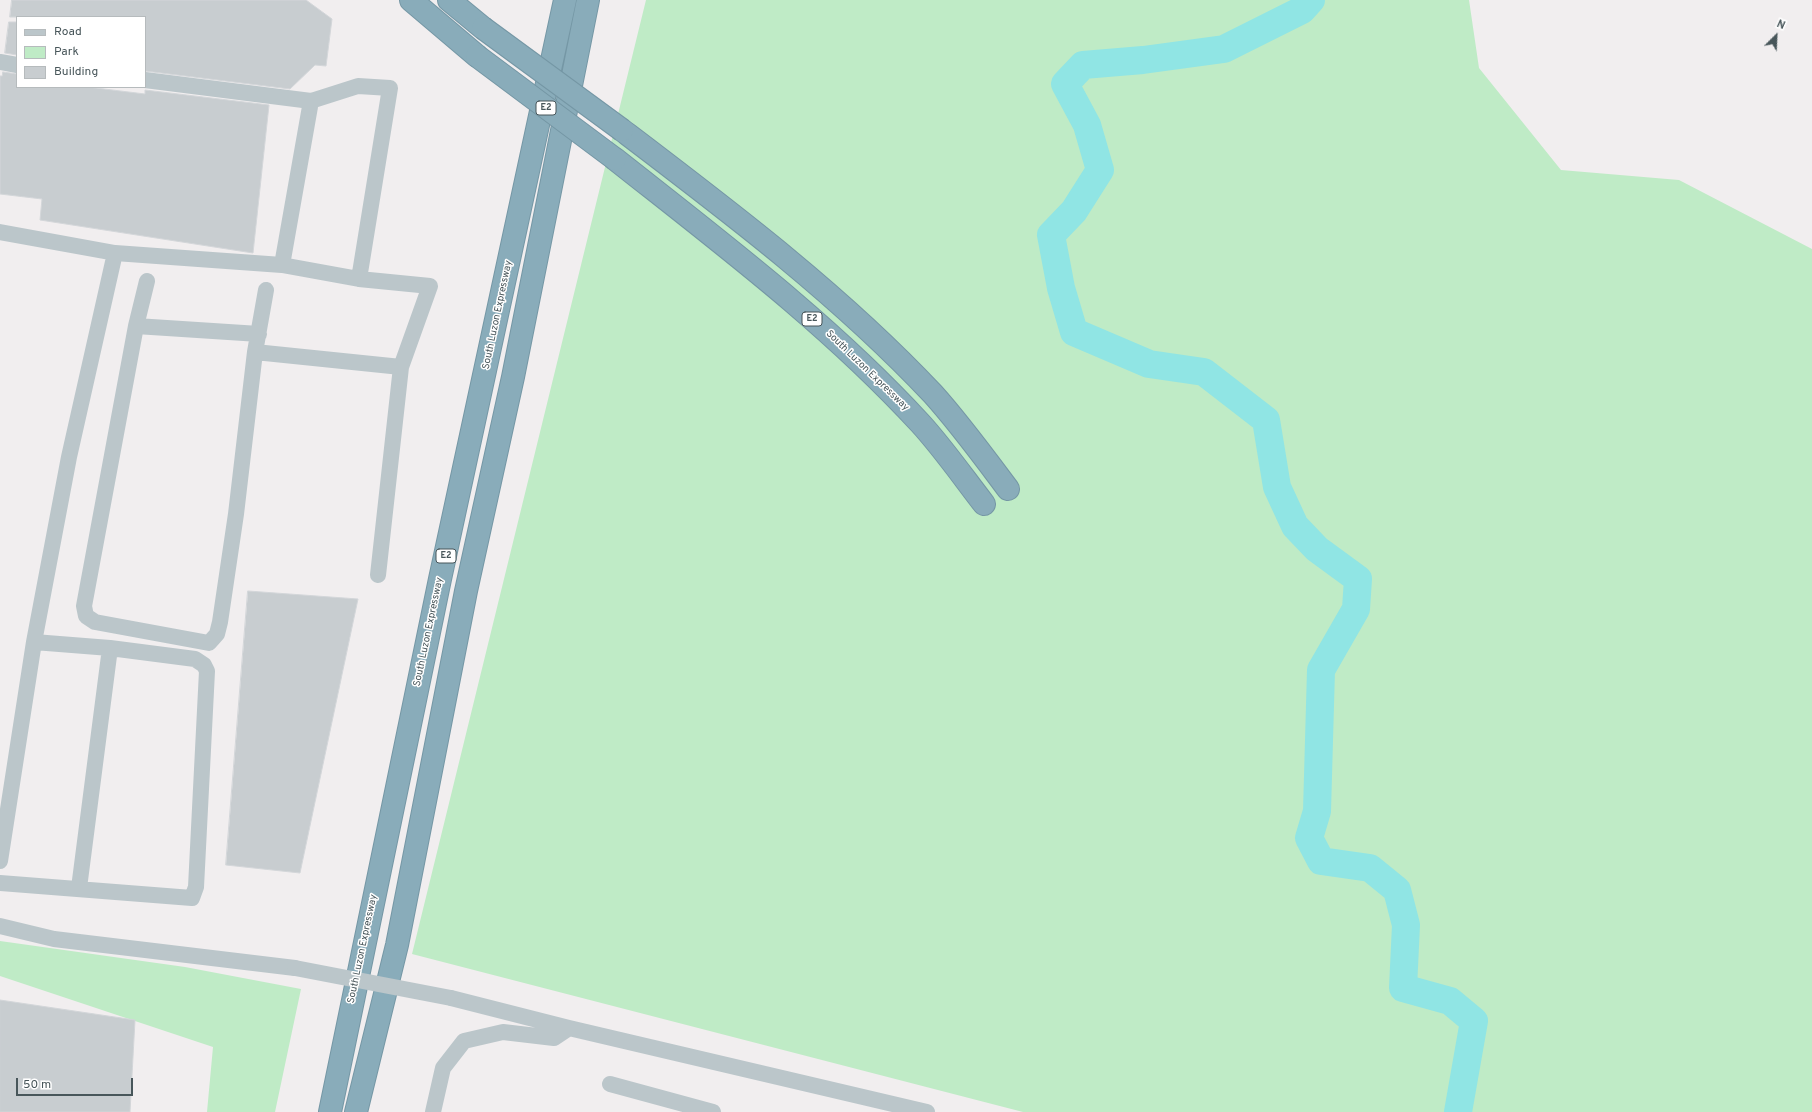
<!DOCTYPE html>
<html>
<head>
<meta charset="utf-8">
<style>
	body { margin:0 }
	#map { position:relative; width:1812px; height:1112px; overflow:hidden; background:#f1eeef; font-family:Overpass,sans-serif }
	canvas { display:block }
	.legend { position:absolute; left:16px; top:16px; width:130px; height:72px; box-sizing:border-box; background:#fff; border:1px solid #b6bbbd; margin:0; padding:5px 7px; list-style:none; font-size:12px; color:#48565a }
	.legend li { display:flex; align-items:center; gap:8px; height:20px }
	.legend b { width:20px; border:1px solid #b6bbbd }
	.north { position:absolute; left:1756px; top:16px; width:40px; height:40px; -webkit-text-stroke:3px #fff; paint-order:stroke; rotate:24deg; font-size:11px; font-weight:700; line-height:16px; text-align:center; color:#48565a }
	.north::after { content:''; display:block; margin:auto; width:14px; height:18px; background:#48565a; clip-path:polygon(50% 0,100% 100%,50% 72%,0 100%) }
	.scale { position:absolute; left:16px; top:1078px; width:117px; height:18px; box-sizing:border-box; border:2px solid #48565a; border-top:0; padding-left:5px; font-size:12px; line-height:14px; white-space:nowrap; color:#48565a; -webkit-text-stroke:3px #fff; paint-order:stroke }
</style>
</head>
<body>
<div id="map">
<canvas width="1812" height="1112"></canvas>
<ul class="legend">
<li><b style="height:5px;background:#bbc6ca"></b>Road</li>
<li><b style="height:11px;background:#bfebc6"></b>Park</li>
<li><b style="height:11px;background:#c8cdd0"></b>Building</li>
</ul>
<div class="north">N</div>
<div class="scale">50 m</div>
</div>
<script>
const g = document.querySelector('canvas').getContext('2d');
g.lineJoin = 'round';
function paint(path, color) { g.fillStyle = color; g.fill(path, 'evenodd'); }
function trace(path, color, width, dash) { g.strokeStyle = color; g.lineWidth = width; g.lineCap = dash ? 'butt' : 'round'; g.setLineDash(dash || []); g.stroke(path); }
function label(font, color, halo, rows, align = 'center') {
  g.font = font + ' Overpass,sans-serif'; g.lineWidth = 3; g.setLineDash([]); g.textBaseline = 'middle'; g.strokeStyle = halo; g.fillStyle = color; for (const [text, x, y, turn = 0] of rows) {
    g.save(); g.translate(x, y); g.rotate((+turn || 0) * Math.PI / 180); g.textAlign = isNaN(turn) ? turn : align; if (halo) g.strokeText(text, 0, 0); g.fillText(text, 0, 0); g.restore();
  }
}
const green = new Path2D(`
	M646 0H1469L1479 68 1561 170 1679 180 1812 249V1112H1023L412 954Z
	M0 941 185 967 301 989 275 1112H207L213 1047 0 976Z`);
const river = new Path2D(`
	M1311 0 1302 10 1224 49 1143 60 1083 65 1065 84 1087 125 1100 170 1074 211 1051 235 1061 288 1074 332 1149 364 1204 372 1266 420 1277 487 1295 526 1317 549 1358 579 1356 609 1321 670 1317 811 1309 838 1321 861 1370 868 1397 890 1406 925 1403 988 1450 1001 1474 1021 1458 1112`);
const building = new Path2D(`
	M12 0H306L332 19 326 66 315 65 290 89 145 71V17H10Z
	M9 22H17V55L5 53Z
	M3 72 17 74V87H88L145 94V90L269 105 253 253 40 220 42 199 0 194V76H2Z
	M248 591 358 599 300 873 226 865Z
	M0 1000 135 1020 130 1112H0Z`);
const minor = new Path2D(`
	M0 62 17 65
	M145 80 311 101
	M0 232 115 253 282 265 359 279 430 286 401 367 378 575
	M282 265 311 101 358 86 390 88 359 279
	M147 281 136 326 84 606 86 616 95 622 209 643 217 634 220 622 236 514 255 352 266 290
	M136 326 259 334
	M255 352 401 367
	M0 861 34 642 69 457 115 253
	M0 883 192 898 196 887 207 671 204 665 195 659 110 648 34 642
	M79 888 110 648
	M0 926 54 939 295 968
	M451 998 569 1028 927 1112
	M610 1084 713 1112
	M433 1112 443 1068 464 1041 503 1032 554 1038 569 1028`);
const highway = new Path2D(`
	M411 0 477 56
	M449 0 483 28
	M622 130C730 212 840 295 933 394 960 424 984 457 1008 489
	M615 159C720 242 829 324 920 423 943 448 963 477 984 504
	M330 1112 440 579 565 0
	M356 1112 397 945 466 591 513 377 588 0`);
const minorBridge = new Path2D(`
	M295 968 451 998`);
const highwayBridge = new Path2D(`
	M483 28 622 130
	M477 56 615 159`);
const shields = [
	[546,108,20],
	[812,319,20],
	[446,556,20]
];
const shieldNames = [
	["E2",546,108],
	["E2",812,319],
	["E2",446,556]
];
const streetNames = [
	["South Luzon Expressway",498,315,-78],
	["South Luzon Expressway",867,371,44],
	["South Luzon Expressway",429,632,-78],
	["South Luzon Expressway",363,949,-78]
];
paint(green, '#bfebc6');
trace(river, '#90e5e4', 28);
paint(building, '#c8cdd0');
trace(building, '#d3d6d9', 1);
trace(highway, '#7597a5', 24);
trace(minor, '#bbc6ca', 16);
trace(highway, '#89acba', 22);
trace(highwayBridge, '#7597a5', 24, []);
trace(minorBridge, '#bbc6ca', 16);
trace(highwayBridge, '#89acba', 22);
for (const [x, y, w] of shields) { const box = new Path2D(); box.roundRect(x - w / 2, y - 7, w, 14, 3); g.fillStyle = '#fff'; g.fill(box); trace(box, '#48565a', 1); }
label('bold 9px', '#48565a', null, shieldNames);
label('10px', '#48565a', '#fff', streetNames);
</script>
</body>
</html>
